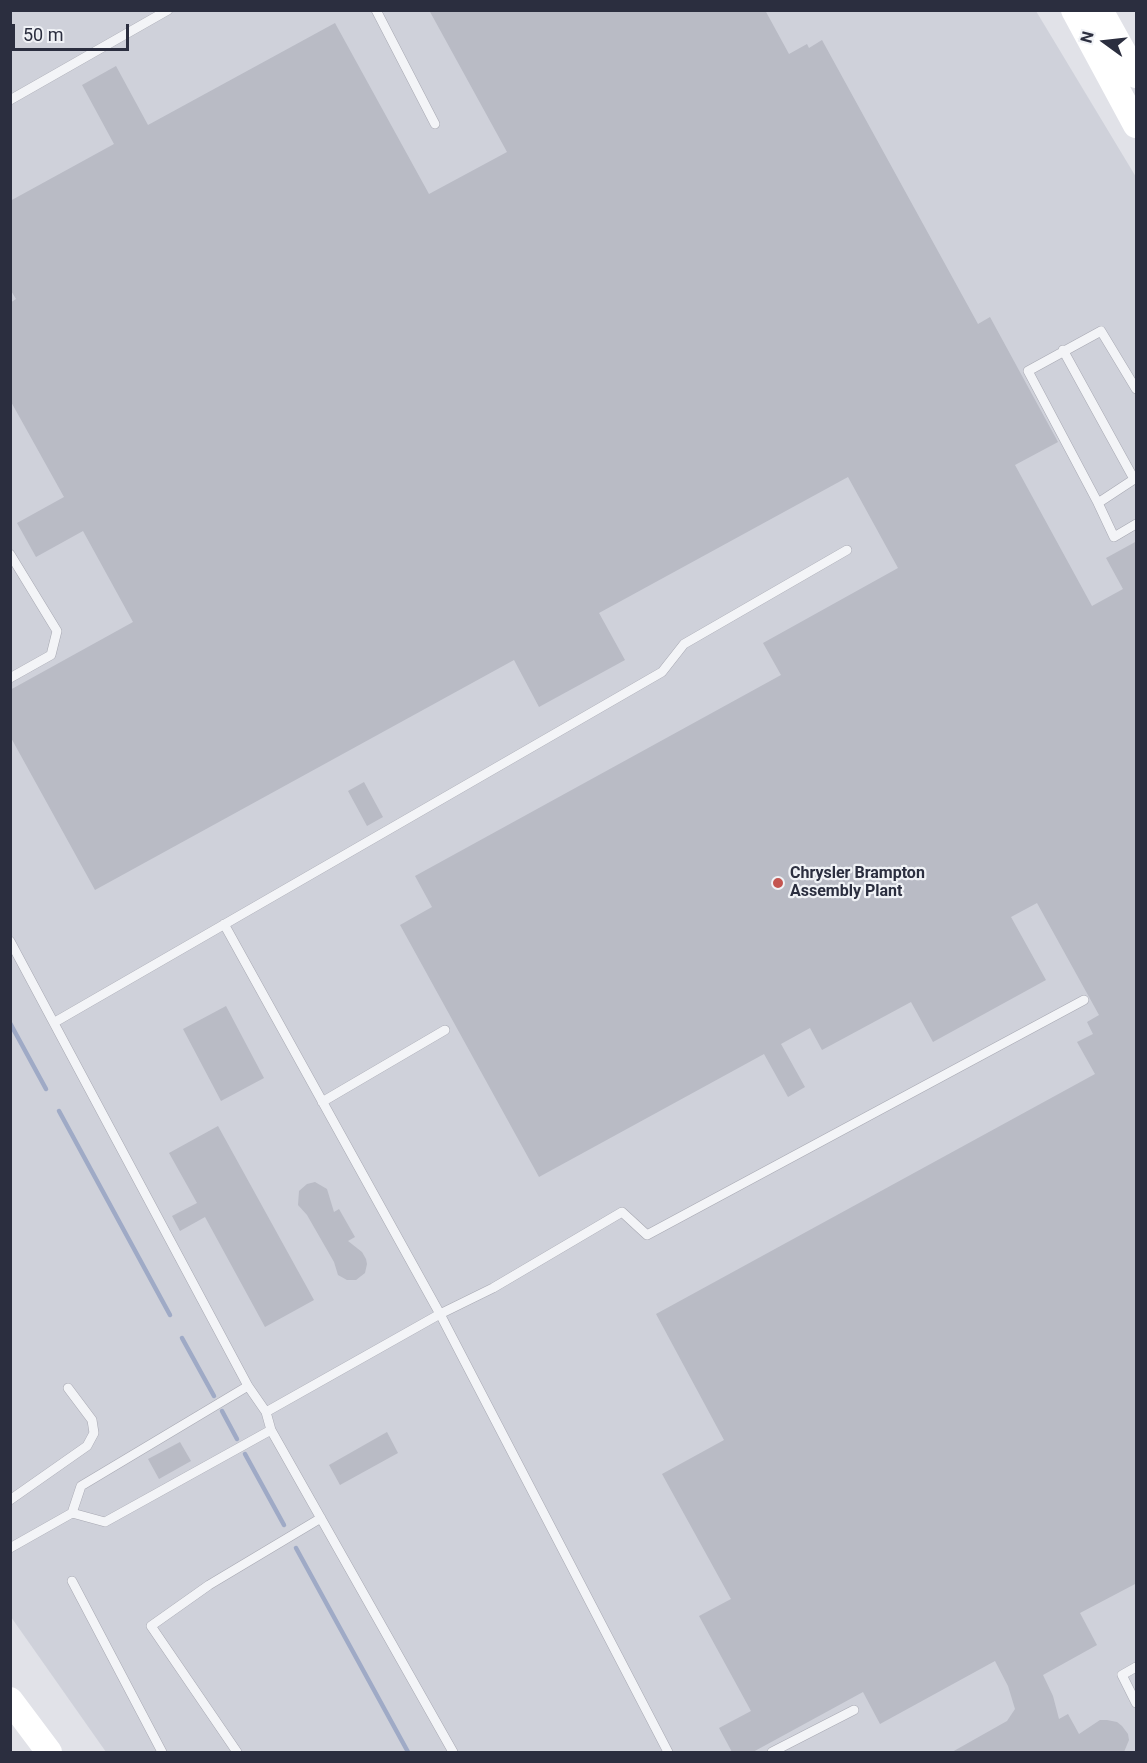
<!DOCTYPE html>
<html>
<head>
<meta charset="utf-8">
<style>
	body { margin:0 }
	#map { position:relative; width:1147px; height:1763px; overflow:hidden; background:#e1e2e8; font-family:Roboto,sans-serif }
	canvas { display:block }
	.frame { position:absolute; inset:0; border:12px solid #2b2e3f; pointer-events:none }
	.north { position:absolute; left:1075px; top:12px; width:60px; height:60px; -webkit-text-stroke:4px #f0f2f6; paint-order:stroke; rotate:285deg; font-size:16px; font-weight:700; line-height:24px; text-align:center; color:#2b2e3f }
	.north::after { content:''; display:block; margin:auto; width:21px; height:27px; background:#2b2e3f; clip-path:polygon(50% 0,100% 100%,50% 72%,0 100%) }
	.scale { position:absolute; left:12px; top:24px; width:117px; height:27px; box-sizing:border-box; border:3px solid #2b2e3f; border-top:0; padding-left:8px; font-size:18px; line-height:21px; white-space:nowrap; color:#2b2e3f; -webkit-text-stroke:4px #f0f2f6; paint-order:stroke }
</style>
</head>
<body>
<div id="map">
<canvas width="1147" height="1763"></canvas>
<div class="frame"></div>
<div class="north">N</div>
<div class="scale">50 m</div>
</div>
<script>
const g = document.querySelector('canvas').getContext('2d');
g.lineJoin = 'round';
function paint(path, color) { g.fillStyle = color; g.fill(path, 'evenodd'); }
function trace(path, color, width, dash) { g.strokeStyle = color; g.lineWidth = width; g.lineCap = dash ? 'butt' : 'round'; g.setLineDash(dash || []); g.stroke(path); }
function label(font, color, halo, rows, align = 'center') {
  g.font = font + ' Roboto,sans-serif'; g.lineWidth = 4.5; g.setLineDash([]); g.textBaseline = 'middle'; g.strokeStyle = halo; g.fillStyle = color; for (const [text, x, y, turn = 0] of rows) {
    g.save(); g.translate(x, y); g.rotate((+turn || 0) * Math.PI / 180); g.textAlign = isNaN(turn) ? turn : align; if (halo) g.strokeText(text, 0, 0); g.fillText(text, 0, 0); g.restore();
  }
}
const built = new Path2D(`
	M10 11H1036L1136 177V1752H106L11 1617Z`);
const stream = new Path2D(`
	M10 1023 46 1089
	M59 1111 170 1315
	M182 1338 214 1396
	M222 1411 237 1439
	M245 1454 284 1525
	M296 1548 408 1752`);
const building = new Path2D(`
	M429 10H765L789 54 807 44 809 48 822 40 978 324 990 317 1058 442 1015 465 1092 606 1123 589 1106 558 1137 541V1583L1080 1613 1097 1645 1043 1675 1053 1696 1059 1719 1068 1714 1079 1734 1100 1720H1107L1117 1722 1122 1726 1128 1734 1129 1740 1124 1752H952L1007 1721 1015 1709 1008 1686 995 1661 880 1724 863 1692 753 1752H732L719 1728 751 1711 699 1616 731 1599 662 1474 724 1440 656 1314 1095 1074 1077 1042 1093 1034 1087 1022 1099 1015 1037 903 1011 917 1046 980 933 1042 911 1002 822 1050 810 1028 781 1044 805 1087 788 1097 764 1054 539 1177 400 925 432 907 415 876 781 675 763 643 898 568 848 477 599 613 625 660 539 707 514 660 95 890 10 736V690L133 622 83 531 36 557 17 523 64 497 10 400V303L16 299 10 289V201L114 144 82 85 116 66 148 125 335 23 429 194 507 152Z
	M364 782 383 817 367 826 348 791Z
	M226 1006 264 1078 221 1101 183 1029Z
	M218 1126 314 1300 265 1327 205 1217 180 1231 172 1216 197 1203 169 1153Z
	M315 1182 327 1189 334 1212 339 1209 355 1237 348 1241 362 1252 366 1259 367 1264 365 1273 356 1280H347L338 1275 334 1262 307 1215 298 1205 299 1191 307 1184Z
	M387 1432 398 1453 340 1485 329 1465Z
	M180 1442 191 1461 159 1479 148 1459Z`);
const service = new Path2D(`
	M376 10 435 124
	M10 100 168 10
	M1063 350 1134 479
	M1136 389 1101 331 1028 371 1098 503 1136 478
	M1098 503 1114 537 1136 524
	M10 554 57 631 51 655 10 678
	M224 924 440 1314 668 1752
	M10 941 248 1386 266 1412 271 1430 453 1752
	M55 1022 662 672 684 644 847 550
	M322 1102 445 1030
	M266 1412 440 1314 493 1288 622 1212 647 1235 1084 1000
	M10 1500 87 1446 94 1433 92 1420 68 1388
	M72 1513 105 1522 271 1430
	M10 1548 72 1513 81 1486 248 1386
	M72 1581 162 1752
	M1136 1667 1122 1675 1136 1703
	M237 1752 151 1626 209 1585 321 1518
	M772 1752 854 1710`);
const secondary = new Path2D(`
	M1074 10 1136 125
	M1100 10 1136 75
	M10 1700 49 1752`);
const markers = [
	[778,883,6,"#c45550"]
];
const poiNames = [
	["Chrysler Brampton",790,874],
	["Assembly Plant",790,892]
];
paint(built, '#cfd1da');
trace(stream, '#9faac6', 4.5);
paint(building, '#b9bbc5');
trace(service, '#a7a8b2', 10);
trace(service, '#f3f4f7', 9);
trace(secondary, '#fff', 26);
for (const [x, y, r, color] of markers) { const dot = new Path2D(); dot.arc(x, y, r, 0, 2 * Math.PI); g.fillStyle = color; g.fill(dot); trace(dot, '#f0f2f6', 2); }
label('bold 16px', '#2b2e3f', '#f0f2f6', poiNames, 'left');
</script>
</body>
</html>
